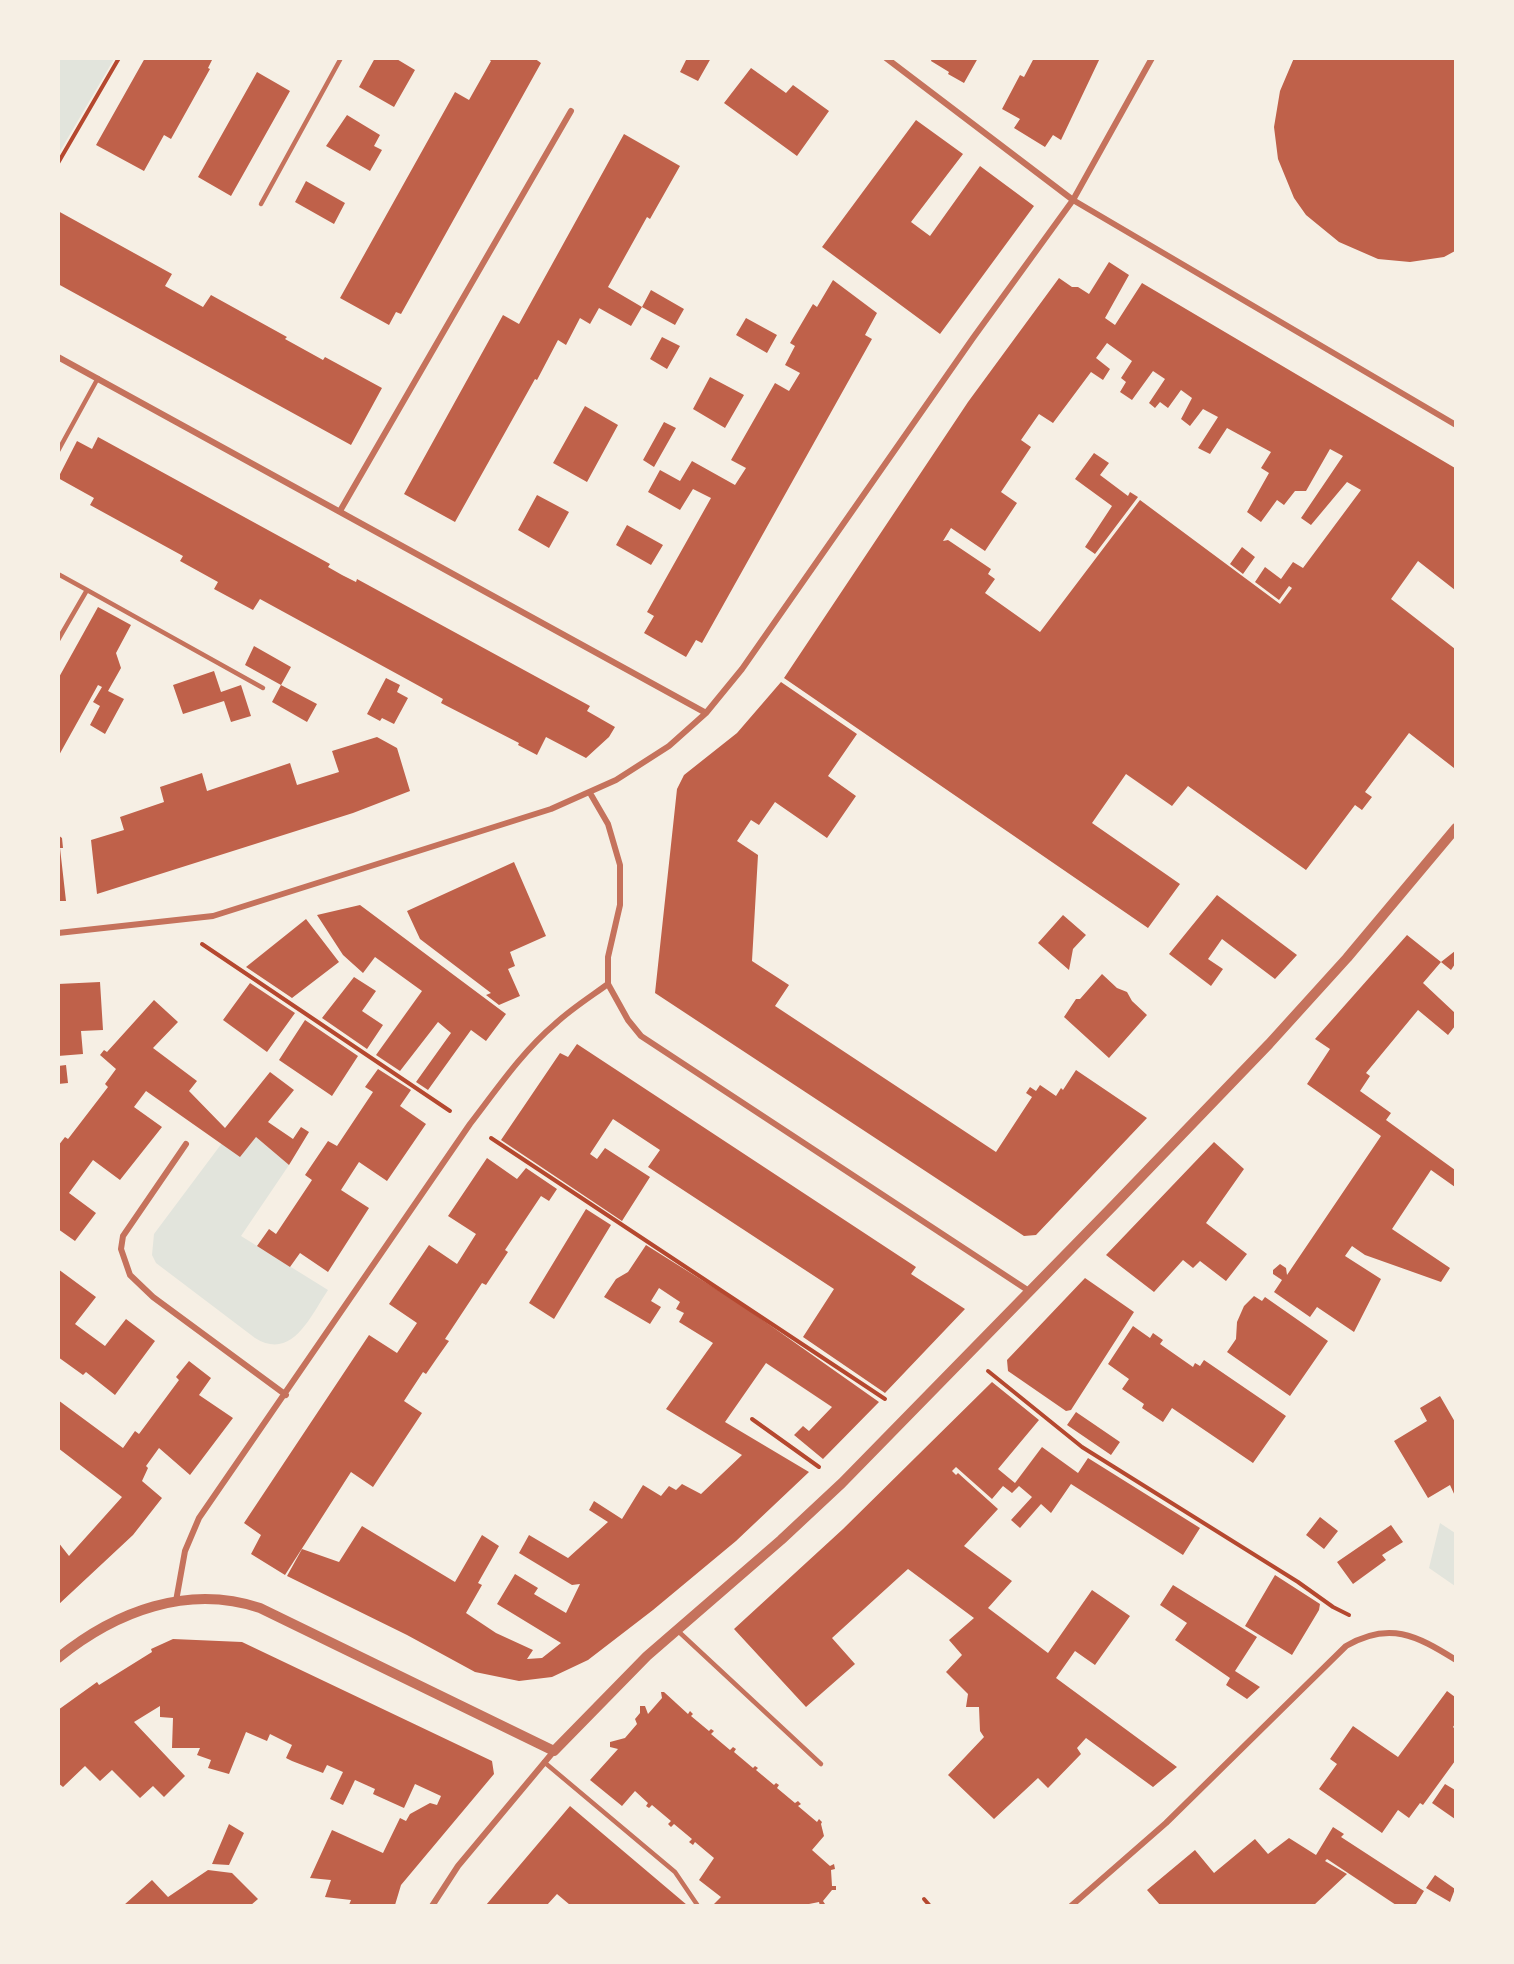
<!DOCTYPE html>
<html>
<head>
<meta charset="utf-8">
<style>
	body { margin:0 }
	#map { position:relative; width:1514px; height:1964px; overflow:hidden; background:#f6efe4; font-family:Karla,sans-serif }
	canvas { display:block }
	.frame { position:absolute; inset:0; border:60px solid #f6efe4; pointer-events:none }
</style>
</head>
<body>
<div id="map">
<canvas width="1514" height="1964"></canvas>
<div class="frame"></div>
</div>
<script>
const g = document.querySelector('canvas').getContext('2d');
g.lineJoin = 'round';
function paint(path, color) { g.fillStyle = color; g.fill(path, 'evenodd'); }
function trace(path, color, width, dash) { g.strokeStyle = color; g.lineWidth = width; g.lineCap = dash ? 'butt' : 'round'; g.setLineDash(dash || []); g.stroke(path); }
const green = new Path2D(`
	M59 58 114 59 59 153 58 59Z
	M256 1137 289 1165 241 1236 328 1290C310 1317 292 1361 255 1338L156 1263 152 1255 154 1234 222 1143Z
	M1440 1523 1455 1533V1586L1429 1568Z`);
const building = new Path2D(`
	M145 58H213L208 68 210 69 171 139 164 135 144 171 96 145Z
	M375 58H395L415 70 394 107 359 87Z
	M487 58H534L541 63 401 314 396 312 389 325 340 298 455 92 469 100 491 61Z
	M687 58H711L698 81 680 72Z
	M932 58H978L964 83 948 74 949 72 931 61Z
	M1034 58H1100L1061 140 1053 135 1045 147 1014 128 1020 119 1002 109 1020 75 1024 77Z
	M1294 58H1455V251L1444 257 1410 262 1378 259 1339 242 1306 215 1294 198 1278 159 1274 127 1280 91Z
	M751 68 786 93 793 85 829 111 797 156 724 103Z
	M257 72 290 91 231 196 198 177Z
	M347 115 380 135 374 146 382 150 370 171 326 146Z
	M916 120 963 154 911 222 930 236 980 166 1034 206 940 334 822 247Z
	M624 134 680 166 650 219 647 217 608 287 642 307 651 290 684 309 675 325 642 307 631 326 599 308 590 324 580 318 566 345 558 340 537 380 535 379 455 522 404 494 503 315 519 324Z
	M306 181 345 203 334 224 295 202Z
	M58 211 172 274 165 286 203 307 211 295 287 337 285 339 323 360 325 357 382 388 351 445 58 284Z
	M1109 262 1129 275 1105 318 1115 325 1142 283 1455 468V590L1418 561 1391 599 1455 649V766L1454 768 1409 733 1365 792 1372 797 1362 810 1355 805 1306 870 1188 786 1172 806 1126 774 1092 823 1180 884 1148 928 784 678 968 402 1059 278 1072 287H1078L1089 294ZM1107 343 1132 361 1121 378 1126 382 1120 392 1132 400 1153 371 1165 379 1149 403 1155 408 1160 402 1168 408 1181 390 1192 398 1181 419 1190 426 1203 409 1218 417 1198 448 1210 454 1227 428 1271 452 1261 468 1269 473 1247 512 1261 522 1277 500 1284 505 1295 491H1306L1330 449 1343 456 1301 518 1311 525 1347 482 1361 490 1303 568 1293 562 1281 579 1265 567 1255 582 1279 600 1289 586 1292 588 1280 604 1140 500 1040 632 985 593 995 579 988 574 991 569 948 540 943 541 951 528 985 551 1017 503 1001 492 1031 447 1021 440 1039 414 1053 423 1091 372 1103 380 1110 369 1096 358Z
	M833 280 877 313 865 335 872 339 702 643 696 640 686 657 644 633 654 616 647 612 711 498 693 489 680 510 648 492 660 470 680 481 692 461 735 485 746 468 731 460 775 383 789 391 800 373 785 365 795 346 790 343 813 304 817 307Z
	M746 318 777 335 767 353 736 335Z
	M662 337 680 346 667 369 650 359Z
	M710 377 744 395 725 428 693 409Z
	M585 406 618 425 587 482 553 463Z
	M664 422 676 428 654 467 643 460Z
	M98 437 330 564 328 567 342 575 356 582 357 579 590 706 587 711 615 727 609 737 586 758 546 737 537 755 518 745 519 743 441 703 443 699 260 599 253 610 214 589 218 582 180 561 183 556 90 505 94 498 58 478 77 441 92 449Z
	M1094 453 1109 463 1100 475 1128 496 1130 492 1138 497 1095 554 1085 547 1112 506 1075 479Z
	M537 495 569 512 549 548 518 530Z
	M627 525 663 545 651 565 616 545Z
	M1242 547 1255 557 1243 574 1230 564Z
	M98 607 131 625 116 653 121 668 108 691 124 699 105 734 90 725 100 706 93 702 102 687 98 685 58 757V679Z
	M254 646 291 667 281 685 245 665Z
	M214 671 221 692 241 685 251 716 231 722 224 701 183 714 173 685Z
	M386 678 400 685 397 692 408 698 394 724 382 718 380 721 367 714Z
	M781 682 857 734 828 776 856 796 827 838 775 802 759 825 751 820 737 841 758 855 752 961 789 985 775 1006 996 1152 1032 1097 1026 1093 1030 1087 1036 1091 1040 1085 1056 1096 1061 1088 1063 1090 1076 1070 1147 1118 1036 1235 1024 1236 655 993 677 789 684 775 737 733Z
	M281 685 317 704 307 722 272 702Z
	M377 737 397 748 410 791 353 813 97 894 91 840 124 830 120 817 164 802 160 787 202 773 207 791 290 763 297 785 339 772 332 751Z
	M58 835 62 838 63 848H60L66 901H58Z
	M514 862 546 936 510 952 515 966 508 969 520 996 499 1005 486 995 491 993 420 939 407 911Z
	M1217 895 1297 955 1275 979 1222 939 1208 959 1223 969 1211 986 1169 954Z
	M360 905 506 1014 486 1041 471 1030 428 1090 416 1082 451 1033 438 1022 400 1071 376 1055 422 991 375 957 363 973 343 955 317 915Z
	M1063 915 1086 935 1073 949 1069 970 1038 943Z
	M306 919 339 962 292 998 246 967Z
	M1407 935 1441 962 1423 983 1455 1013V1026L1448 1035 1418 1010 1366 1073 1370 1076 1360 1091 1391 1113 1386 1120 1455 1170V1187L1431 1170 1392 1229 1450 1268 1441 1282 1365 1255 1352 1246 1345 1256 1381 1279 1354 1332 1317 1307 1310 1317 1274 1292 1282 1280 1273 1274V1270L1280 1264 1286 1268 1287 1275 1381 1136 1307 1084 1330 1049 1315 1039Z
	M1455 951V964L1451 970 1441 962Z
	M1102 974 1117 988 1127 992 1132 1001 1147 1015 1109 1058 1064 1017 1076 999H1080Z
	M354 977 376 991 362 1011 383 1025 367 1049 322 1018Z
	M100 982 103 1030 81 1031 83 1054 58 1056V984Z
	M250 983 295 1013 267 1052 223 1020Z
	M154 1000 178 1022 153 1048 197 1081 189 1091 225 1128 270 1072 294 1090 268 1122 293 1139 301 1127 309 1132 289 1165 256 1137 240 1157 146 1091 134 1107 162 1127 120 1180 93 1160 69 1193 96 1213 75 1241 58 1229V1146L65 1137 68 1139 108 1087 105 1084 116 1069 100 1055 104 1050 107 1052Z
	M305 1020 358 1056 332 1096 279 1060Z
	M577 1044 916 1267 911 1274 965 1309 885 1393 803 1337 834 1289 648 1167 660 1150 613 1119 590 1154 597 1159 605 1148 650 1177 622 1221 501 1140 560 1053 568 1057Z
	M66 1065 68 1083 58 1084V1066Z
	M378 1069 411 1090 400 1106 426 1124 387 1181 359 1162 341 1190 369 1208 328 1272 300 1253 290 1267 257 1246 269 1229 276 1234 312 1180 305 1175 328 1141 337 1146 373 1092 365 1087Z
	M1214 1142 1244 1169 1206 1223 1247 1254 1226 1281 1200 1261 1193 1268 1183 1260 1154 1292 1106 1255Z
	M487 1158 517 1179 526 1168 557 1189 549 1201 541 1196 505 1250 508 1252 486 1285 482 1283 445 1339 449 1341 437 1358 426 1374 423 1372 404 1401 422 1413 373 1487 351 1472 285 1575 251 1554 261 1535 244 1523 369 1335 397 1353 417 1323 389 1304 429 1245 457 1264 476 1234 448 1216Z
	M586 1209 611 1225 554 1319 529 1303Z
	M646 1245 740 1304 879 1402 823 1459 794 1435 803 1426 809 1431 832 1407 766 1363 725 1422 809 1472 736 1541 653 1610 588 1660 552 1677 519 1681 475 1672 407 1635 287 1576 302 1549 339 1562 362 1526 455 1582 482 1535 499 1546 478 1583 482 1585 466 1613 496 1633 533 1650 527 1659 542 1658 561 1643 497 1604 515 1574 538 1588 534 1594 566 1613 580 1584 572 1585 519 1553 529 1535 568 1558 608 1522 589 1510 594 1501 622 1519 643 1485 661 1496 669 1486 676 1490 682 1484 701 1494 742 1455 666 1409 713 1343 679 1322 684 1313 676 1309 680 1302 659 1288 651 1301 661 1307 650 1324 604 1297 616 1279 628 1272Z
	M58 1269 96 1297 75 1324 105 1346 126 1319 155 1341 115 1395 86 1372 83 1375 58 1357Z
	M1085 1278 1134 1312 1071 1410 1066 1411 1008 1371 1007 1360Z
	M1254 1296 1262 1301 1265 1297 1328 1341 1290 1396 1227 1352 1236 1339 1237 1322 1244 1306Z
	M1133 1326 1150 1338 1153 1333 1163 1340 1160 1344 1193 1367 1195 1363 1200 1366 1204 1360 1286 1416 1253 1463 1172 1408 1163 1422 1142 1408 1144 1404 1122 1389 1129 1379 1108 1364Z
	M189 1361 211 1378 199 1395 233 1418 190 1475 159 1448 146 1466 148 1468 142 1481 162 1498 133 1535 58 1605V1542L69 1556 122 1497 58 1448V1400L123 1448 135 1431 139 1434 179 1380 176 1377Z
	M992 1382 1039 1420 998 1469 1015 1483 1042 1447 1078 1473 1088 1458 1200 1528 1183 1555 1071 1484 1051 1513 1041 1504 1020 1528 1011 1520 1032 1497 1019 1486 1012 1493 1003 1486 992 1499 956 1467 952 1471 956 1475 958 1473 998 1509 964 1546 1012 1581 988 1608 1048 1653 1092 1590 1130 1616 1095 1665 1075 1651 1056 1678 1177 1767 1153 1787 1086 1738 1077 1748 1081 1754 1048 1788 1038 1778 994 1819 948 1775 984 1737 980 1731 979 1707H966L968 1694 946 1672 962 1655 949 1640 974 1618 908 1569 832 1638 855 1664 806 1707 734 1629 843 1529Z
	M1440 1396 1455 1422V1496L1450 1485 1428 1498 1394 1441 1427 1421 1420 1408Z
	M1076 1412 1120 1442 1111 1455 1067 1425Z
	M1320 1517 1338 1531 1324 1549 1306 1535Z
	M1391 1525 1403 1542 1382 1555 1386 1560 1353 1584 1337 1562Z
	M1275 1575 1320 1604 1319 1610 1292 1655 1245 1626Z
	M1173 1585 1257 1637 1235 1671 1260 1687 1247 1699 1226 1685 1230 1678 1175 1640 1187 1623 1160 1605Z
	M173 1639 242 1642 492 1761 494 1774 401 1885 395 1905H349L351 1900 325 1897 331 1880 310 1878 332 1830 383 1853 400 1818 406 1821 410 1814 430 1803 437 1805 441 1796 415 1784 404 1808 373 1794 375 1789 355 1780 343 1805 330 1799 343 1772 327 1765 323 1773 292 1761 286 1758 292 1745 270 1734 267 1741 246 1732 229 1774 208 1768 211 1760 197 1755 200 1748H172L173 1718 160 1717V1706L134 1722 185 1776 164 1797 153 1786 140 1798 112 1770 100 1781 85 1766 63 1787 58 1783V1710L97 1682 99 1685 152 1652 151 1649Z
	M1447 1691 1455 1697V1724L1453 1727 1455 1729V1761L1423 1805 1420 1803 1409 1818 1398 1810 1382 1833 1319 1789 1337 1764 1330 1759 1353 1726 1398 1757Z
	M661 1692H664L688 1714 690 1711 693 1714 691 1716 709 1731 711 1729 714 1731 711 1734 730 1750 733 1747 736 1749 734 1752 753 1768 755 1766 758 1768 756 1770 774 1785 776 1783 779 1785 777 1788 795 1803 798 1801 801 1804 798 1806 817 1822 819 1819 822 1822 821 1824 824 1836 812 1850 830 1866 834 1864 835 1869 831 1870 832 1886H836V1890H832L823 1901 825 1904 820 1906 819 1902 804 1905H713L721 1897 699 1880 714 1858 695 1842 693 1845 689 1842 692 1839 674 1824 671 1827 668 1824 671 1821 652 1805 649 1808 646 1806 648 1803 635 1791 622 1806 590 1780 618 1749 610 1747V1742L625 1738 637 1724 635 1719 640 1713V1706H645L648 1714 662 1698Z
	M1445 1784 1455 1790V1819L1432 1803Z
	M570 1806 687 1905H570L557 1894 547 1905H486Z
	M229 1824 244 1833 229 1865 212 1864Z
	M1333 1827 1344 1834 1341 1837 1424 1891 1416 1904 1419 1905H1396L1327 1859 1325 1861 1347 1874 1314 1905H1160L1147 1890 1195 1850 1214 1873 1255 1839 1268 1854 1289 1838 1316 1855Z
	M208 1870 232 1873 258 1899 251 1905H124L152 1880 168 1897Z
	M1435 1875 1455 1889 1450 1902 1426 1888Z`);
const path = new Path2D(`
	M58 163 119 58
	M202 944 450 1111
	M491 1138 885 1399
	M988 1371 1082 1447 1298 1582 1333 1607 1349 1615
	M752 1419 819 1467
	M924 1899 930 1906`);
const service = new Path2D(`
	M261 204 341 58
	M58 451 98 378
	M58 574 87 590 58 640
	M87 590 263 688
	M678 1631 821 1764
	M544 1762 675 1872 698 1906`);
const minor = new Path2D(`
	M886 58 1073 200 1456 425
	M58 357 706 713
	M340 511 571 111
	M590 793 608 824 620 865V905L608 957V984L628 1020 641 1036 1029 1291
	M58 933 213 916 551 809 616 780 669 746 706 713 742 669 973 338 1073 200 1152 58
	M186 1144 123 1236 121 1249 130 1275 153 1297 286 1395
	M176 1601 185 1551 199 1518 470 1124C497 1089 522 1052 555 1024 571 1009 590 997 608 984
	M432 1906 458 1866 554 1751
	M1071 1906 1166 1823 1346 1646C1389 1621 1416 1635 1456 1660`);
const tertiary = new Path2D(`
	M58 1658C116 1611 188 1584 260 1608L554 1751 647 1656 781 1540 842 1483 1113 1206 1269 1044 1347 958 1456 828`);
paint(green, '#e2e4dc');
paint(building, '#bf614a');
trace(path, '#b5482f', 4);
trace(service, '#c5725c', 4.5);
trace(minor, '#c5725c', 6);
trace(tertiary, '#c5725c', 10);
</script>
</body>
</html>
